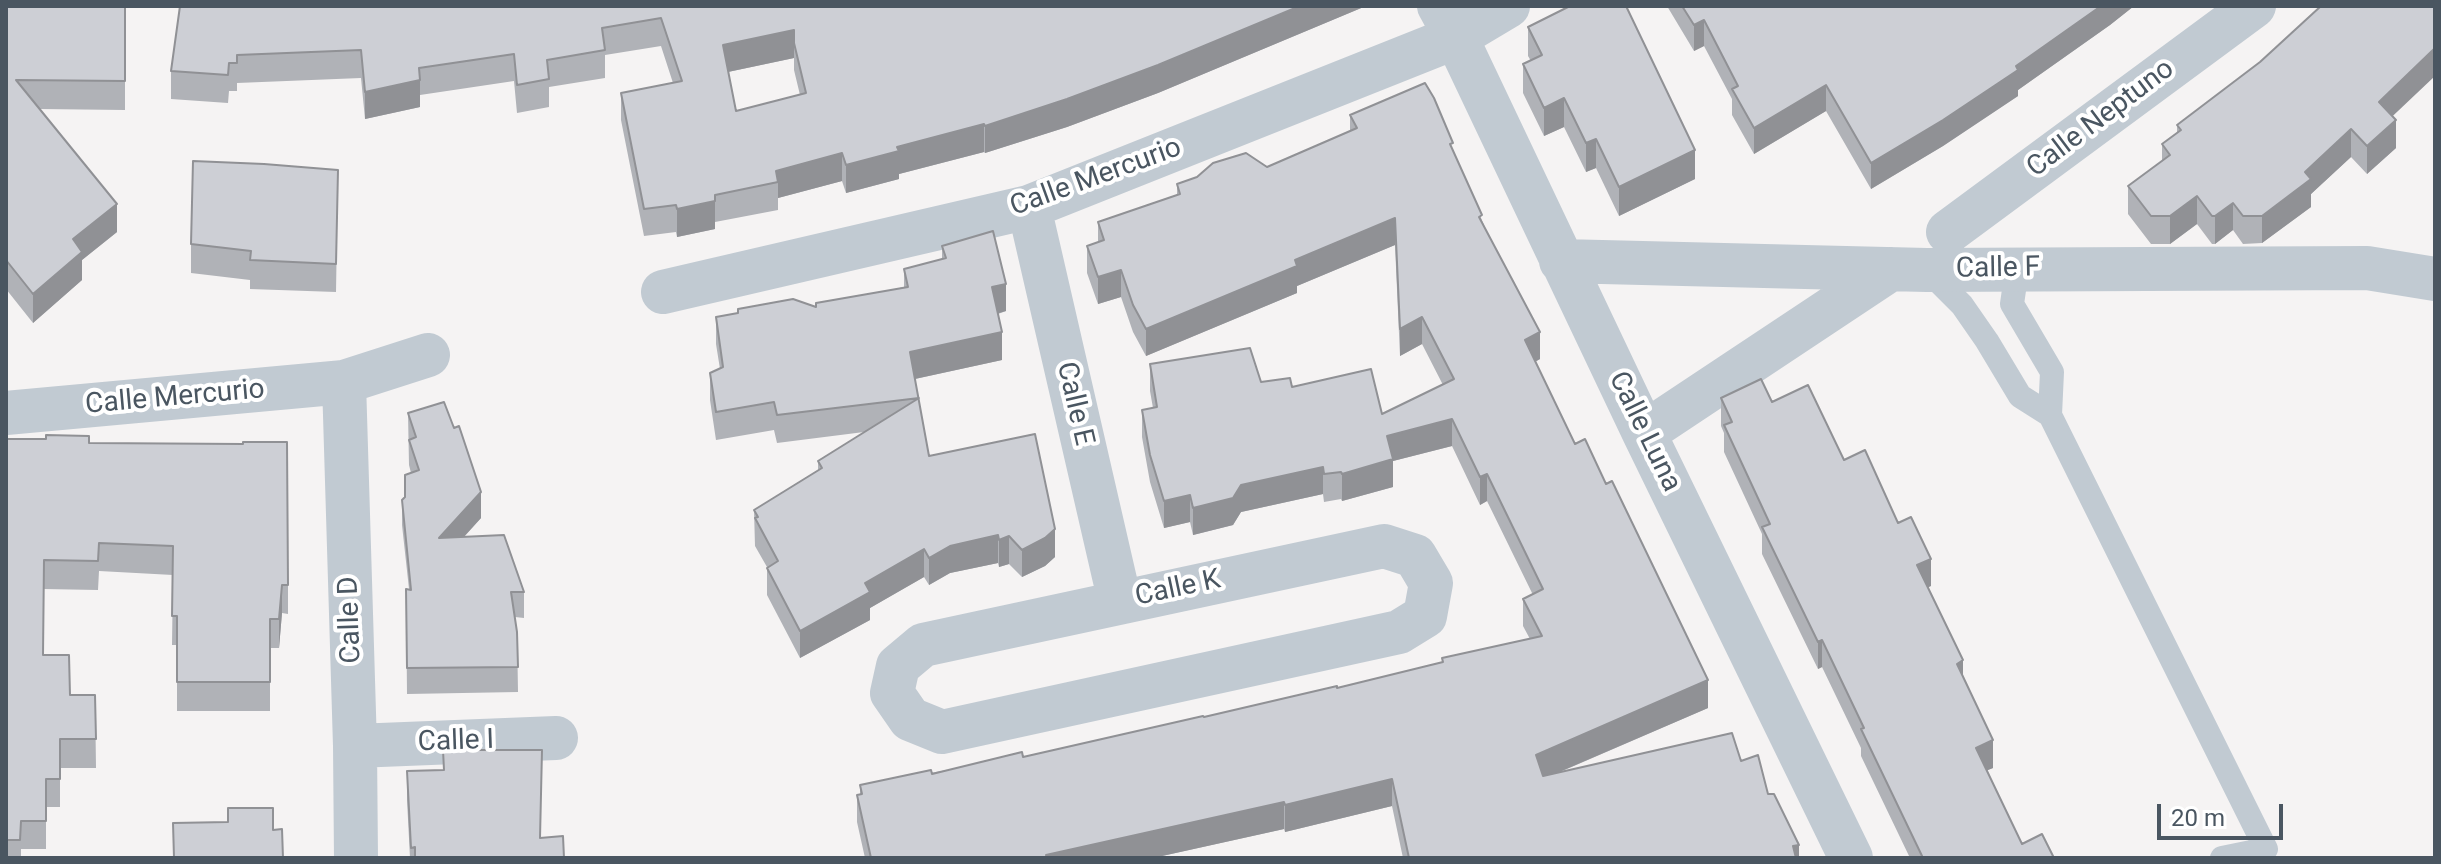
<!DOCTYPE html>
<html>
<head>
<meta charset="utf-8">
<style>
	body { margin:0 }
	#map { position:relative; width:2441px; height:864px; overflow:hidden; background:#f5f3f3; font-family:Roboto,sans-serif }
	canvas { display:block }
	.frame { position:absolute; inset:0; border:8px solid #4a5661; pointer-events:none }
	.scale { position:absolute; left:2157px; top:804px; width:126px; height:36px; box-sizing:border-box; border:4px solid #4a5661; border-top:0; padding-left:10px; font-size:24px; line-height:28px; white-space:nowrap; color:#4a5661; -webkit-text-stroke:6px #fff; paint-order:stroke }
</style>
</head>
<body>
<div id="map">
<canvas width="2441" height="864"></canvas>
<div class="frame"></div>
<div class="scale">20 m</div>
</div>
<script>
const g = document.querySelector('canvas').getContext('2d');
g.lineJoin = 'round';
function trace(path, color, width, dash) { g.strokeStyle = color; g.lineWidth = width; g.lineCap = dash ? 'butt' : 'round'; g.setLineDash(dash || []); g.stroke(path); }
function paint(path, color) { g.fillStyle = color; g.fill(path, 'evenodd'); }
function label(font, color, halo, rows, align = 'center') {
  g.font = font + ' Roboto,sans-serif'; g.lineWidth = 8; g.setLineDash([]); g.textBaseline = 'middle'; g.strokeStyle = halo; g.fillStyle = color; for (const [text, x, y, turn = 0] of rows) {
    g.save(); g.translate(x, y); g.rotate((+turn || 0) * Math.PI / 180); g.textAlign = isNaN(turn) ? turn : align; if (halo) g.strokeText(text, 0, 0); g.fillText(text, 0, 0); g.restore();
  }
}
const lane = new Path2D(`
	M1927 270 1962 305 1987 341 2020 396 2050 415 2052 372 2012 304 2017 269
	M2050 415 2266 849 2222 858`);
const street = new Path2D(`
	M1439 6 1456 37 1644 433 1851 858
	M1029 207 1120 602
	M1948 232 2254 6
	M1561 261 1927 270 2367 268 2435 279
	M663 292 1029 207 1456 37 1508 6
	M344 382 355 746 356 858
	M6 413 344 382 428 355
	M1644 433 1891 269
	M1384 546 1415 556 1431 583 1425 616 1399 632 942 732 910 719 892 693 898 666 923 645Z
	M355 746 556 738`);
const wall = new Path2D(`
	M6 6H125V110L40 109 117 232 82 260V280L33 323 6 289Z
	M180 6H1366L1158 93 1067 127 985 153 984 152 899 174V179L846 193 842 181 778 198V210L715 222V229L677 237 676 232 644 236 621 120V93L673 83 661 46 605 55V78L549 87V107L517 113 514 81 420 95V107L365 119 361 78 237 83V91H229L228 103 171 99V71ZM794 58V70L800 95 736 111 728 72Z
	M1667 6H2134L2110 25 2018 90V96L1943 146 1871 189 1826 111 1754 154 1732 115V99L1704 46 1694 51Z
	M1528 27 1695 179 1619 216 1596 168 1586 172 1564 127 1544 136 1523 93V64L1531 61 1528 56Z
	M2260 62 2393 117 2396 148 2367 174 2351 157 2311 194V207L2262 243 2243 244 2233 230 2215 244H2212L2197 224 2170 244H2151L2128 214V186L2162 161V144L2177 133V125Z
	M1350 115 1453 151 1540 359 1535 362 1575 444 1708 708 1560 772 1741 761 1768 794 1799 858H1403L1392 806 1285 832 1284 829 1153 858H865L857 822V795L860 794V785L1023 757 1204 717 1337 688 1442 662V658L1530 639 1523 626V599L1533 595 1487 501 1480 505 1452 446 1393 461V487L1342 501 1341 499 1324 502 1323 494 1241 512 1233 525 1193 535 1190 522 1164 528 1150 482 1142 437V410L1153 408 1150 391V364L1292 387 1382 414 1443 385 1422 344 1400 356 1395 245 1297 286V293L1146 356 1133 332 1121 297 1098 304 1087 273V246L1098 242V222L1177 196V184L1267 167 1350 131Z
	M338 170 336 292 250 289V280L191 273V244Z
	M942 246 1006 311 998 314 1002 360 915 379 929 456 1055 557 1045 566 1022 577 1009 564 999 567 998 563 950 573 929 585 924 577 870 608V620L800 658 767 595V567L755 546 754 510 818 470V461L864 432 777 443 774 430 716 440 710 400V373L720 369 716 344V317L816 307 904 287V269L942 259Z
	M1721 398 1772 402 1844 460 1898 523 1931 586 1928 587 1963 678 1993 768 1987 770 2022 844 2054 858H1910L1861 756V748L1822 667 1818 669 1762 554V534L1724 452V433L1721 426Z
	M408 413 481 518 464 537 524 592V618L515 617 517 632 518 692 407 694 406 589H409L402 525V500L405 497 411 473 409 465Z
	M6 439 89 443 288 585V614L282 613 279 648H270V711H177V645H172L173 575 99 571 98 590 44 589V655L70 695H95L96 768H60V807H46V849H21V858H6Z
	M443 750 541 838 564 858H410L407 800V771L443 770Z`);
const shadedWall = new Path2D(`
	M1300 6H1366L1158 93 1067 127 985 153V126Z
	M2101 6H2134L2110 25 2018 90V96L1943 146 1871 189V163L2016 66Z
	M1704 20V46L1694 51V25Z
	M794 30V58L723 73V45Z
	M2435 48V76L2379 129V102Z
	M420 80V107L365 119V92Z
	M1826 85V111L1754 154V128Z
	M1564 98V127L1544 136V108Z
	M2396 120V148L2367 174V146Z
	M984 124V152L899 174V179L846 193V165L897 147Z
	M2351 129V157L2311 194V207L2262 243V216L2305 172Z
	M1596 139V168L1586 172V143Z
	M1695 150V179L1619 216V187Z
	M842 153V181L778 198V182L776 171Z
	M2197 196V224L2170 244V216Z
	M715 201V229L677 237V209Z
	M2233 203V230L2215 244V216Z
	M117 204V232L82 260V280L33 323V294L73 239Z
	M1395 218V245L1297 286V293L1146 356V329L1295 260Z
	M1121 270V297L1098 304V277Z
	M1006 284V311L992 315V287Z
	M1422 317V344L1400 356V329Z
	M1002 332V360L910 380V352Z
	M1540 332V359L1525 367V340Z
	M1452 419V446L1393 461V487L1342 501V474L1387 436Z
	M1323 467V494L1241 512 1233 525 1193 535V508L1241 485Z
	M1487 474V501L1480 505V477Z
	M481 492V518L439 564V538Z
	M1190 495V522L1164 528V501Z
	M1055 529V557L1045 566 1022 577V550Z
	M998 535V563L950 573 929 585V558L950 546Z
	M1009 536V564L999 567V540Z
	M924 549V577L870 608V620L800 658V631L865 583Z
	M1931 559V586L1917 592V565Z
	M282 585V613L279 648V619Z
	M1822 640V667L1818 669V642Z
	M1963 660V687L1957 664Z
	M1708 680V708L1536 782V755Z
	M1993 740V768L1976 775V748Z
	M1392 779V806L1285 832V805Z
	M1284 802V829L1153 858H1046V855Z
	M1799 845V858H1793V846Z`);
const building = new Path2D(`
	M6 6H125V81L16 80 117 204 73 239 82 252 33 294 6 260Z
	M180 6H1300L1158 65 1067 99 985 126 984 124 897 147 899 151 846 165 842 153 776 171 778 182 715 195V201L677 209 676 205 644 209 621 93 682 81 661 18 602 28 605 50 547 60 549 79 517 85 514 54 419 68 420 80 365 92 361 50 237 55V63H229L228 75 171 71ZM794 30V43L806 93 736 111 723 45Z
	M1570 6H1626L1695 150 1619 187 1596 139 1586 143 1564 98 1544 108 1523 64 1542 55 1528 27Z
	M1682 6H2101L2016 66 2018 70 1943 120 1871 163 1826 85 1754 128 1732 89 1738 86 1704 20 1694 25Z
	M2321 6H2435V48L2379 102 2396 120 2367 146 2351 129 2305 172 2311 179 2262 216H2243L2233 203 2215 216H2212L2197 196 2170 216H2151L2128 186 2170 155 2162 144 2181 130 2177 125 2260 62Z
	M1425 83 1434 98 1453 143 1450 144 1482 215 1479 217 1540 332 1525 340 1575 444 1585 439 1606 484 1612 481 1708 680 1536 755 1543 776 1732 733 1741 761 1758 755 1768 794H1774L1799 845 1793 846 1796 858H1409L1392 779 1285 805 1284 802 1046 855 1047 858H871L857 795 862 794 860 785 931 770 932 774 1022 752 1023 757 1203 716 1204 717 1337 686V688L1443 662 1442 658 1542 636 1523 599 1543 589 1487 474 1480 477 1452 419 1387 436 1393 459 1342 474 1341 472 1324 474 1323 467 1241 485 1233 498 1193 508 1190 495 1164 501 1150 455 1142 410 1157 407 1150 364 1250 348 1261 382 1290 378 1292 387 1371 369 1382 414 1454 379 1422 317 1400 329 1395 218 1295 260 1297 266 1146 329 1133 305 1121 270 1098 277 1087 246 1104 240 1098 222 1180 194 1177 184 1197 177 1213 163 1246 153 1267 167 1357 128 1350 115Z
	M193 161 264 164 338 170 336 264 250 260 251 251 191 244Z
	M993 231 1006 284 992 287 1002 332 910 352 929 456 1035 434 1055 529 1045 538 1022 550 1009 536 999 540 998 535 950 546 929 558 924 549 865 583 870 592 800 631 767 568 778 561 755 518 758 517 754 510 822 468 818 461 919 398 777 415 774 402 716 412 710 373 723 367 716 317 738 313V309L793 299 816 307V303L908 287 904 269 946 258 942 246Z
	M1761 379 1772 402 1808 385 1844 460 1865 450 1898 523 1911 517 1931 559 1917 565 1963 660 1957 664 1993 740 1976 748 2022 844 2042 834 2054 858H1923L1861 729 1864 728 1822 640 1818 642 1762 527 1770 524 1724 425 1732 422 1721 398Z
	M444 402 454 428 459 426 481 492 439 538 504 535 524 592H511L517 632 518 667 407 668 406 589 411 590 402 500 405 497V475L419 470 409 440 416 437 408 413Z
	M46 435 89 436V443L243 444V442H287L288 585H282L279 619H270V682H177V616H172L173 546 99 543 98 561 44 560 43 655H69L70 695H95L96 739H60V779H46V821H21L20 840H6V439H46Z
	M443 750H542L540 838 563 836 564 858H415V847L411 848 407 771 444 770Z
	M228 808H273V830L282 829 283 858H174L173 823 228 822Z`);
const streetNames = [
	["Calle Neptuno",2101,119,-37],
	["Calle Mercurio",1096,178,-20],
	["Calle F",1998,269,-1],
	["Calle Mercurio",175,398,-5],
	["Calle E",1074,404,77],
	["Calle Luna",1644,432,64],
	["Calle K",1178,589,-12],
	["Calle D",351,620,-92],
	["Calle I",456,742,-2]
];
trace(lane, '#c1cad2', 24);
trace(street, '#c1cad2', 44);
paint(wall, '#b0b2b7');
paint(shadedWall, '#909195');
paint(building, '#cdcfd5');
trace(building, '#909195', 2);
label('28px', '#4a5661', '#fff', streetNames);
</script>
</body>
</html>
